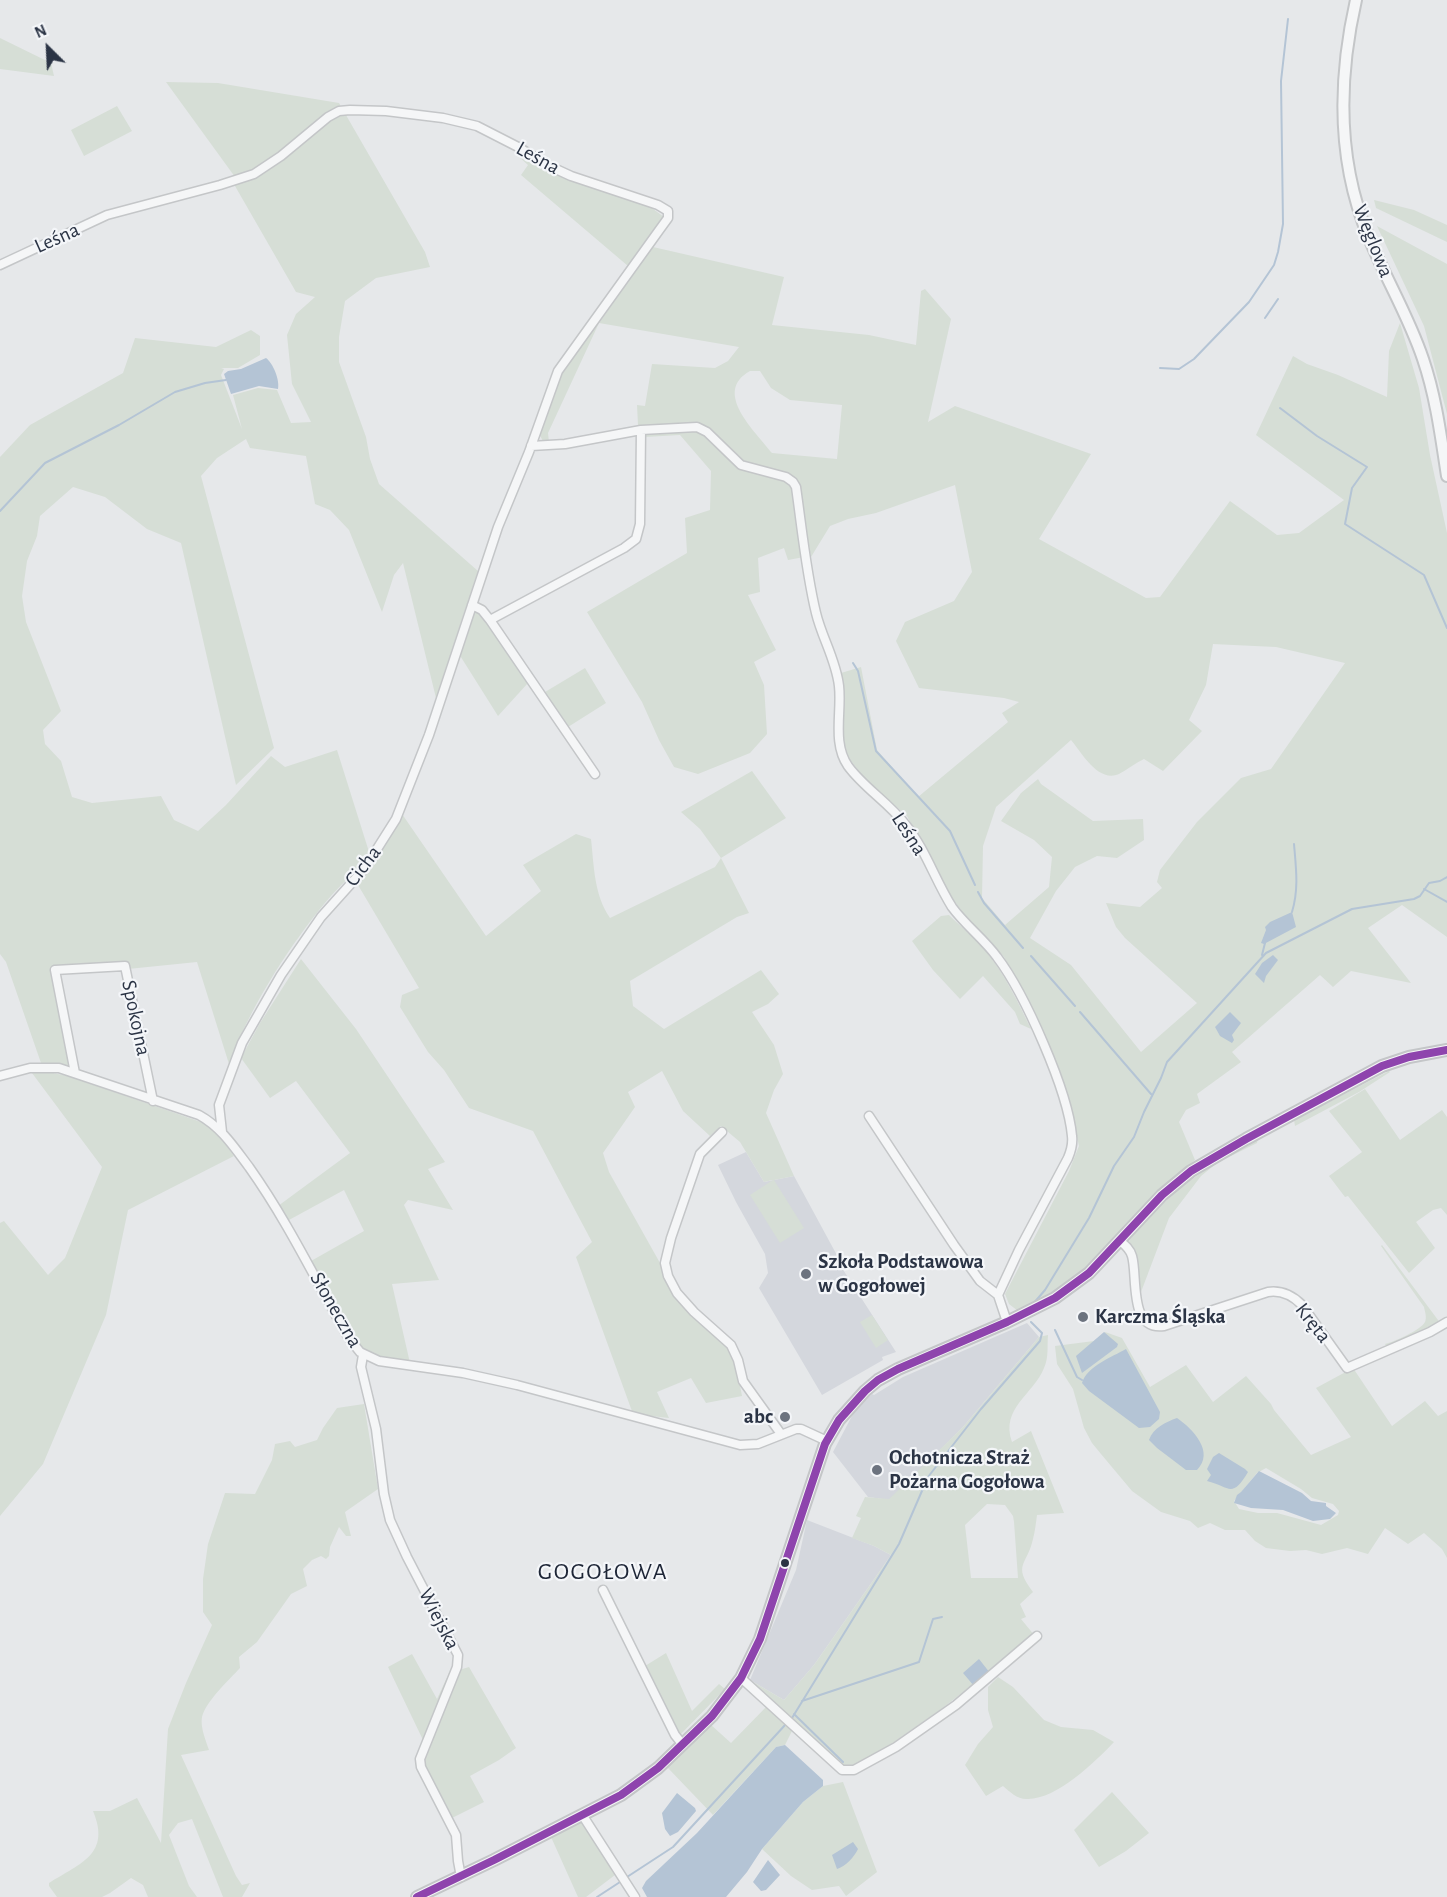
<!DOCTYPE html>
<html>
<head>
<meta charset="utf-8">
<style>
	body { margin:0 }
	#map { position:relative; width:1447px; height:1897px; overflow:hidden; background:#e6e8ea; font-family:"Alegreya Sans",sans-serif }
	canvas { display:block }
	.north { position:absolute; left:18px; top:18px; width:60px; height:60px; -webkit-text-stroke:4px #f4f6f9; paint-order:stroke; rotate:336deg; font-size:16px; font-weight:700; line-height:24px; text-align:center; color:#2b3445 }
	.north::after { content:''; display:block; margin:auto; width:21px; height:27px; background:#2b3445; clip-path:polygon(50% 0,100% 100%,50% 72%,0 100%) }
</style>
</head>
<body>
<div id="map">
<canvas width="1447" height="1897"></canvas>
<div class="north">N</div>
</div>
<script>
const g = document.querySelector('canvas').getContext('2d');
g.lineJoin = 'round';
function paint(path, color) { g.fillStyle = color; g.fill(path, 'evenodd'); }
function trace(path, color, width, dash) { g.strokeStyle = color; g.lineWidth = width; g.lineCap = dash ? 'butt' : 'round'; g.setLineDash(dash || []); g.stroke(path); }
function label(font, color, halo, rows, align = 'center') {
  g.font = font + ' "Alegreya Sans",sans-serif'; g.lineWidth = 4.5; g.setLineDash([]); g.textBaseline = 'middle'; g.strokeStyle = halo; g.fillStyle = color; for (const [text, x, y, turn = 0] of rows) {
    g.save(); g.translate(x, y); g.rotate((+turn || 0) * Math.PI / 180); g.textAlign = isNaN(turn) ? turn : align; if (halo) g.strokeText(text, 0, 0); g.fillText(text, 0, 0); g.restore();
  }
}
const built = new Path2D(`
	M746 1152 764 1182 794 1176 839 1259 840 1265 896 1352 882 1357 883 1360 822 1395 759 1288 768 1273 765 1254 736 1202 718 1165Z
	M1027 1323 1039 1337 963 1427 890 1500 868 1497 833 1452 853 1414 872 1394 874 1395 903 1377Z
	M807 1520 874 1546 891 1555 814 1665 784 1700 750 1680 796 1570Z`);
const green = new Path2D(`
	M0 38 51 63 54 76 0 69Z
	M166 82 218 83 339 103 425 252 430 267 376 278 345 301 339 337V362L366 437 370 459 379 484 478 571 436 698 403 563 394 575 382 612 349 530 330 510 315 504 306 456 250 448 246 439 217 458 201 476 274 748 236 785 181 543 147 529 105 497 73 487 40 516 37 536 27 561 22 596 26 622 61 711 43 730 45 744 61 761 72 797 92 803 161 796 174 820 198 831 226 805 271 756 285 767 337 750 370 855C354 873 335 890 320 909 284 954 249 1010 229 1064L197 962 128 969 51 972 69 1066 41 1063 6 962 0 954V457L30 425 123 373 135 338 216 347 251 330 260 336V355L238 368H221L224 369 221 375 242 429 233 395 258 388 277 390 291 423 311 422 292 384 287 335 296 314 315 297 296 292 235 186V177Z
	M117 106 132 131 84 156 71 130Z
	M519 150 645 203 664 217 628 266 521 175 528 165 517 155Z
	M1374 200 1414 210 1447 225V242L1376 208Z
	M1377 226 1447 264V414L1424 326Z
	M653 247 784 277 772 325 869 335 916 345 921 291 925 289 951 319 928 422 955 406 1091 454 1039 539 1146 598 1160 597 1230 501 1277 535 1299 533 1344 500 1256 435 1293 356 1307 364 1338 375 1387 397 1389 351 1400 323 1419 388 1430 455 1447 533V937L1402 905 1368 928 1411 983 1351 971 1333 987 1320 975 1232 1052 1241 1062 1197 1094 1200 1103 1186 1110 1179 1122 1195 1160 1172 1180 1126 1226 1090 1266 1041 1302 1018 1311 1009 1304 1005 1294 1069 1171 1079 1146 1076 1133 1020 987 1004 957 964 914 943 886 907 816 864 778 845 753 842 731 841 673 861 667 877 750 918 797 1008 722 1002 713 1019 702 1004 698 919 688 896 641 905 622 954 601 972 572 955 485 876 513 848 519 830 526 811 557 797 480 793 487 804 557 788 560 784 548 758 558 760 592 748 595 776 650 754 662 764 685 767 734 750 753 698 774 674 767 659 740 642 702 587 612 687 553 685 518 710 510 711 471 680 435 645 437 638 425 637 405 645 406 652 364 715 368 728 361 739 347 599 323 548 433 549 442 543 441 539 434 558 377 569 358 599 323ZM750 371H760L771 388 790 400 842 405 837 459 772 453C755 431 712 392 750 371ZM1213 644 1276 647 1345 663 1271 769 1241 778 1197 822 1160 870 1157 882 1162 888 1140 907 1106 903 1116 927 1125 938 1197 1003 1141 1052 1071 965 1030 938 1056 891 1075 867 1097 856 1117 858 1144 840 1143 819 1093 821 1041 784 1038 779 1021 793 1001 821 1034 840 1052 857 1049 887 1005 925 982 898 983 846 996 807 1071 740C1082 753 1098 783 1119 774 1127 770 1135 763 1144 759L1163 771 1202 731 1189 720 1206 685Z
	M475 612 480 613 528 683 498 716 459 654Z
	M585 668 606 703 568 727 545 692Z
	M752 771 786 818 721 858 749 913 737 917 630 981 633 1006 664 1029 761 970 779 994 768 1004 752 1012 774 1045 783 1074 774 1090 766 1113 794 1176 774 1180 804 1228 780 1243 750 1195 773 1180 764 1182 740 1142 721 1126 710 1136 683 1111 662 1071 628 1092 635 1107 603 1153 609 1172 660 1263C667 1293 687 1310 709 1330 714 1335 722 1340 726 1346 736 1359 739 1380 742 1396L706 1403 691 1378 657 1392 669 1418 633 1414 576 1257 592 1242 533 1131 469 1108 444 1070 428 1052 400 1007 402 995 419 988 358 885 388 840 402 814 486 936 541 891 523 865 576 834 591 839C594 866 594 895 610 918L715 867 721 858 700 829 681 812Z
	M949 915C961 927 975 938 986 951 1005 975 1018 1002 1031 1029L1020 1024 1015 1012 983 976 960 999 933 970 912 941 941 916Z
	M301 959 356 1029 445 1162 428 1169 453 1210 408 1200 404 1205 439 1280 392 1284 410 1363C395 1360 374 1360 361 1350 347 1338 322 1280 311 1261L364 1231 344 1190 289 1220 278 1206 350 1153 296 1081 270 1098 241 1058 260 1023Z
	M1389 1071 1390 1072 1359 1092 1295 1126 1294 1120Z
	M48 1072 68 1076 204 1123 219 1134 234 1156 128 1210 106 1315 43 1464 0 1516V1223L4 1221 48 1275 65 1258 102 1167 32 1073Z
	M1365 1089 1400 1140 1442 1110 1447 1117V1215L1441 1208 1433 1210 1416 1222 1435 1248 1409 1273 1348 1196 1345 1197 1329 1176 1362 1152 1329 1111Z
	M1258 1139 1257 1143 1217 1163 1201 1176 1169 1218 1141 1292C1141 1301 1142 1307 1147 1316 1157 1332 1179 1318 1192 1312L1193 1313 1162 1324C1134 1324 1139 1288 1138 1269 1137 1259 1133 1250 1129 1241 1135 1232 1144 1224 1151 1216 1184 1181 1217 1161 1258 1139Z
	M1382 1245 1441 1324 1387 1347 1385 1344C1394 1342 1421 1330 1425 1322 1427 1317 1425 1312 1424 1307L1381 1246Z
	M872 1315 888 1340 876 1348 860 1322Z
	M1105 1332 1122 1338 1150 1387 1186 1365 1213 1402 1246 1376 1271 1404 1274 1410 1311 1455 1351 1437 1316 1388 1353 1368 1392 1426 1425 1401 1438 1416 1447 1411V1558L1442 1549 1424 1533 1408 1544 1385 1528 1368 1554 1347 1548 1322 1554 1306 1550 1290 1551 1266 1548 1255 1541 1245 1530H1225L1210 1523 1198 1528 1190 1521 1161 1512 1132 1491 1101 1454 1092 1443 1084 1428 1073 1389 1057 1364 1055 1346 1094 1341ZM1266 1468 1301 1489 1312 1498 1333 1504 1339 1511 1338 1515 1321 1525 1277 1513H1258L1239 1509 1234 1501 1257 1473Z
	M1048 1335C1047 1346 1049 1357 1044 1368 1034 1394 1000 1408 1012 1442L1031 1431 1064 1513 1037 1515C1036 1523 1035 1531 1033 1539 1027 1566 1012 1564 1033 1592L1020 1604 1026 1617 1021 1619 1035 1636 940 1710 878 1753 852 1766H842L750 1680 784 1700 814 1665 891 1555 874 1546 852 1538 861 1518 856 1516 865 1497 889 1499 963 1427 1039 1337ZM987 1504 1005 1505 1013 1516 1014 1522 1018 1578H971L965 1525Z
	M364 1404 378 1489 345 1512 351 1536H346L339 1527 330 1547 329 1556 326 1559 321 1556 312 1560 303 1569 307 1586 291 1594 257 1642 239 1657 240 1668C229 1680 206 1701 202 1717 200 1727 206 1741 209 1750L181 1755 236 1876 242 1885 250 1883 242 1897H223L192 1819 178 1823 169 1835 189 1886 197 1897H148L143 1885 131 1878 110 1893 102 1897H57L49 1886V1883C81 1863 111 1854 93 1811H110L137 1798 161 1843 168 1729 186 1683 212 1625 203 1612V1579L208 1544 225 1493 255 1494 272 1460 275 1444 290 1441 295 1447 317 1440 323 1428 337 1408Z
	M666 1653 692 1711 719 1684 725 1689 679 1736 645 1666Z
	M412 1654 437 1699 449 1673 469 1667 516 1748 499 1760 470 1776 484 1802 452 1818 448 1826 415 1764 423 1740 388 1667Z
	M998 1677 1013 1687 1044 1720 1061 1727 1093 1730 1114 1742C1095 1762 1057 1799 1028 1799 1018 1800 1010 1792 1003 1786L986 1796 965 1765 978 1744 993 1727 988 1710V1687Z
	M767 1706 793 1729 785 1745 776 1747 713 1815 667 1767 710 1724 731 1743Z
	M843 1782 877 1872 846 1896 839 1886 812 1890 791 1876 762 1849 803 1802 823 1786Z
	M1112 1792 1149 1833 1126 1851 1099 1867 1074 1830Z
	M581 1821 615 1875 586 1897H578L551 1837Z`);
const water = new Path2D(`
	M266 358C273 363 280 380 278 389L259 386 231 394 224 374 228 371 241 369Z
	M1292 912 1296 927 1264 944 1261 943 1266 930 1265 927 1270 922Z
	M1273 955 1278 960 1266 976 1264 983 1255 974 1262 963Z
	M1230 1012 1241 1023 1232 1035 1234 1040 1232 1043 1220 1036 1215 1027Z
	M1104 1332 1118 1344 1117 1347 1082 1373 1076 1356Z
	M1126 1349 1160 1412 1159 1419 1150 1427 1139 1428 1089 1391 1082 1383C1087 1366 1112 1357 1126 1349Z
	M1177 1418C1193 1429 1215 1452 1197 1470H1186L1157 1448 1149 1440C1153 1428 1166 1422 1177 1418Z
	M1219 1453 1245 1469 1248 1472C1232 1499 1230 1487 1207 1481L1211 1475 1207 1469 1213 1457Z
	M1259 1471 1302 1493 1311 1501 1326 1503V1506L1336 1513 1330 1519 1313 1521 1283 1510 1251 1508 1234 1503 1237 1495 1241 1492Z
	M979 1659 990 1673 974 1686 963 1673Z
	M785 1745 823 1780V1786L803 1802 762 1849 747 1872 726 1897H647L642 1888 646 1881 697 1833 776 1747Z
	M677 1793 695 1808 696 1811 678 1832 670 1836 665 1829 662 1813Z
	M853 1842 858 1849C855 1856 845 1867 837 1869L832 1855Z
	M768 1860 780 1875 766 1890 761 1891 753 1882Z`);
const stream = new Path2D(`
	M1265 318 1278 299
	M1160 368 1179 369 1194 359 1249 302 1274 265 1278 252 1283 224 1281 81 1288 19
	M1280 408 1317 436 1367 467 1352 488 1345 524 1424 575 1447 628
	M0 511 45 463 119 425 175 392 205 383 226 380
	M853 663 858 671 876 751 950 831 975 885
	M1424 889 1447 902
	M978 892 984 903 1023 948
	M1292 912C1299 889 1296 868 1294 844
	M1262 955 1265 943
	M1031 956 1075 1006
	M1080 1012 1151 1094
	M1033 1304 1045 1290 1089 1218 1114 1166 1134 1137 1144 1112 1161 1078 1167 1062 1266 953 1352 909 1414 899 1420 896 1429 883 1440 881 1447 877
	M1031 1322 1042 1333
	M1055 1330 1077 1377 1082 1380
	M802 1701 919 1662 933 1619 942 1617
	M794 1714 843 1762
	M792 1718 899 1544 928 1477 981 1409 1040 1341 1042 1333
	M627 1877 673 1847 786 1724
	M597 1897 620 1882`);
const minor = new Path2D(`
	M0 265 107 215 220 185 254 174 281 156 328 117 339 111 350 110 386 111 443 118 477 126 520 148 545 164 571 176 658 205 668 211V218L660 229 558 371 529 452 498 527 429 735 396 819 365 868 321 917 281 975 242 1043 219 1105 222 1132
	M531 446 565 444 641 430 697 427 707 432 741 465 786 477 793 482 796 487C802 529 806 572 816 613 822 638 836 660 839 686 842 712 832 743 848 766 864 788 888 802 905 824 925 848 935 880 952 907 965 925 984 939 997 957 1025 994 1068 1091 1072 1136 1073 1144 1071 1151 1068 1158L1019 1250 998 1295 1007 1322
	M472 605 482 610 490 620 595 774
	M490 620 624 548 636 539 640 524 641 430
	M75 1073 55 970 125 966 153 1101
	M0 1076 30 1068H59L199 1115C221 1127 234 1147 249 1167 288 1222 315 1279 348 1337L360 1352 379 1361 463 1373 517 1385 740 1445 758 1444 796 1429H801L827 1441
	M869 1116 954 1245 980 1281 998 1295
	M722 1132 700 1154 671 1238 665 1263 668 1276 677 1293 694 1312 731 1345 738 1360 743 1381 781 1434
	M1120 1241C1125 1245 1130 1249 1132 1256 1138 1276 1128 1331 1164 1326L1268 1292C1281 1290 1292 1295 1302 1305L1347 1368 1430 1332 1447 1322
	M363 1355 361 1367 376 1429 384 1494 390 1520 407 1557 458 1655 457 1667 420 1759 421 1767 456 1835 458 1861 461 1877
	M603 1590 675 1735 683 1745
	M741 1678 842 1770H854L896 1747 956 1705 1037 1636
	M583 1816 635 1897`);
const tertiary = new Path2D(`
	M1356 0C1338 79 1337 162 1369 238 1386 279 1409 317 1423 359 1436 397 1441 437 1447 476
	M417 1897 494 1860 621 1795 658 1768 712 1716 741 1678 760 1639 825 1444 839 1420 865 1391 878 1380 898 1369 1007 1322 1055 1298 1089 1273 1162 1195 1191 1171 1246 1139 1382 1066 1409 1057 1447 1050`);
const bus1 = new Path2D(`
	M417 1897 494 1860 621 1795 658 1768 712 1716 741 1678 760 1639 825 1444 839 1420 865 1391 878 1380 898 1369 1007 1322 1055 1298 1089 1273 1162 1195 1191 1171 1246 1139 1382 1066 1409 1057 1447 1050`);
const markers = [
	[806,1274,6,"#6c737f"],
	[1083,1317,6,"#6c737f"],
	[785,1417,6,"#6c737f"],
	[877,1470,6,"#6c737f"],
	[785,1563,5,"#2b3445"]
];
const streetNames = [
	["Leśna",538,158,29],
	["Leśna",57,238,-24],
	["Węglowa",1373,241,68],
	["Leśna",909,834,57],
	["Cicha",363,866,-53],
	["Spokojna",136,1018,78],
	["Słoneczna",336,1310,60],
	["Kręta",1313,1323,52],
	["Wiejska",439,1619,63]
];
const poiNames = [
	["Szkoła Podstawowa",818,1262],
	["w Gogołowej",818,1286],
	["Karczma Śląska",1095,1317],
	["abc",773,1417,"right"],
	["Ochotnicza Straż",889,1458],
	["Pożarna Gogołowa",889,1482]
];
const quarterNames = [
	["GOGOŁOWA",603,1572]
];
paint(built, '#d4d7dd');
paint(green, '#d6ded6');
paint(water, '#b4c4d5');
trace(stream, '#b4c4d5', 2);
trace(minor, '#c4c6c8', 11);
trace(tertiary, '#c4c6c8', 14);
trace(minor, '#f5f6f7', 8);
trace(tertiary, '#f5f6f7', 10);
trace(bus1, '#8e44ad', 8);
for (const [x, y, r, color] of markers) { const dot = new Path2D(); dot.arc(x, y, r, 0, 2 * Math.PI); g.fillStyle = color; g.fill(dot); trace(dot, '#f4f6f9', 2); }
label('21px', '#2b3445', '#f4f6f9', streetNames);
label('bold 21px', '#2b3445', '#f4f6f9', poiNames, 'left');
g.letterSpacing = '1.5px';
label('24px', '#1d2536', '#f4f6f9', quarterNames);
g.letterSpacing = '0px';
</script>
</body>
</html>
